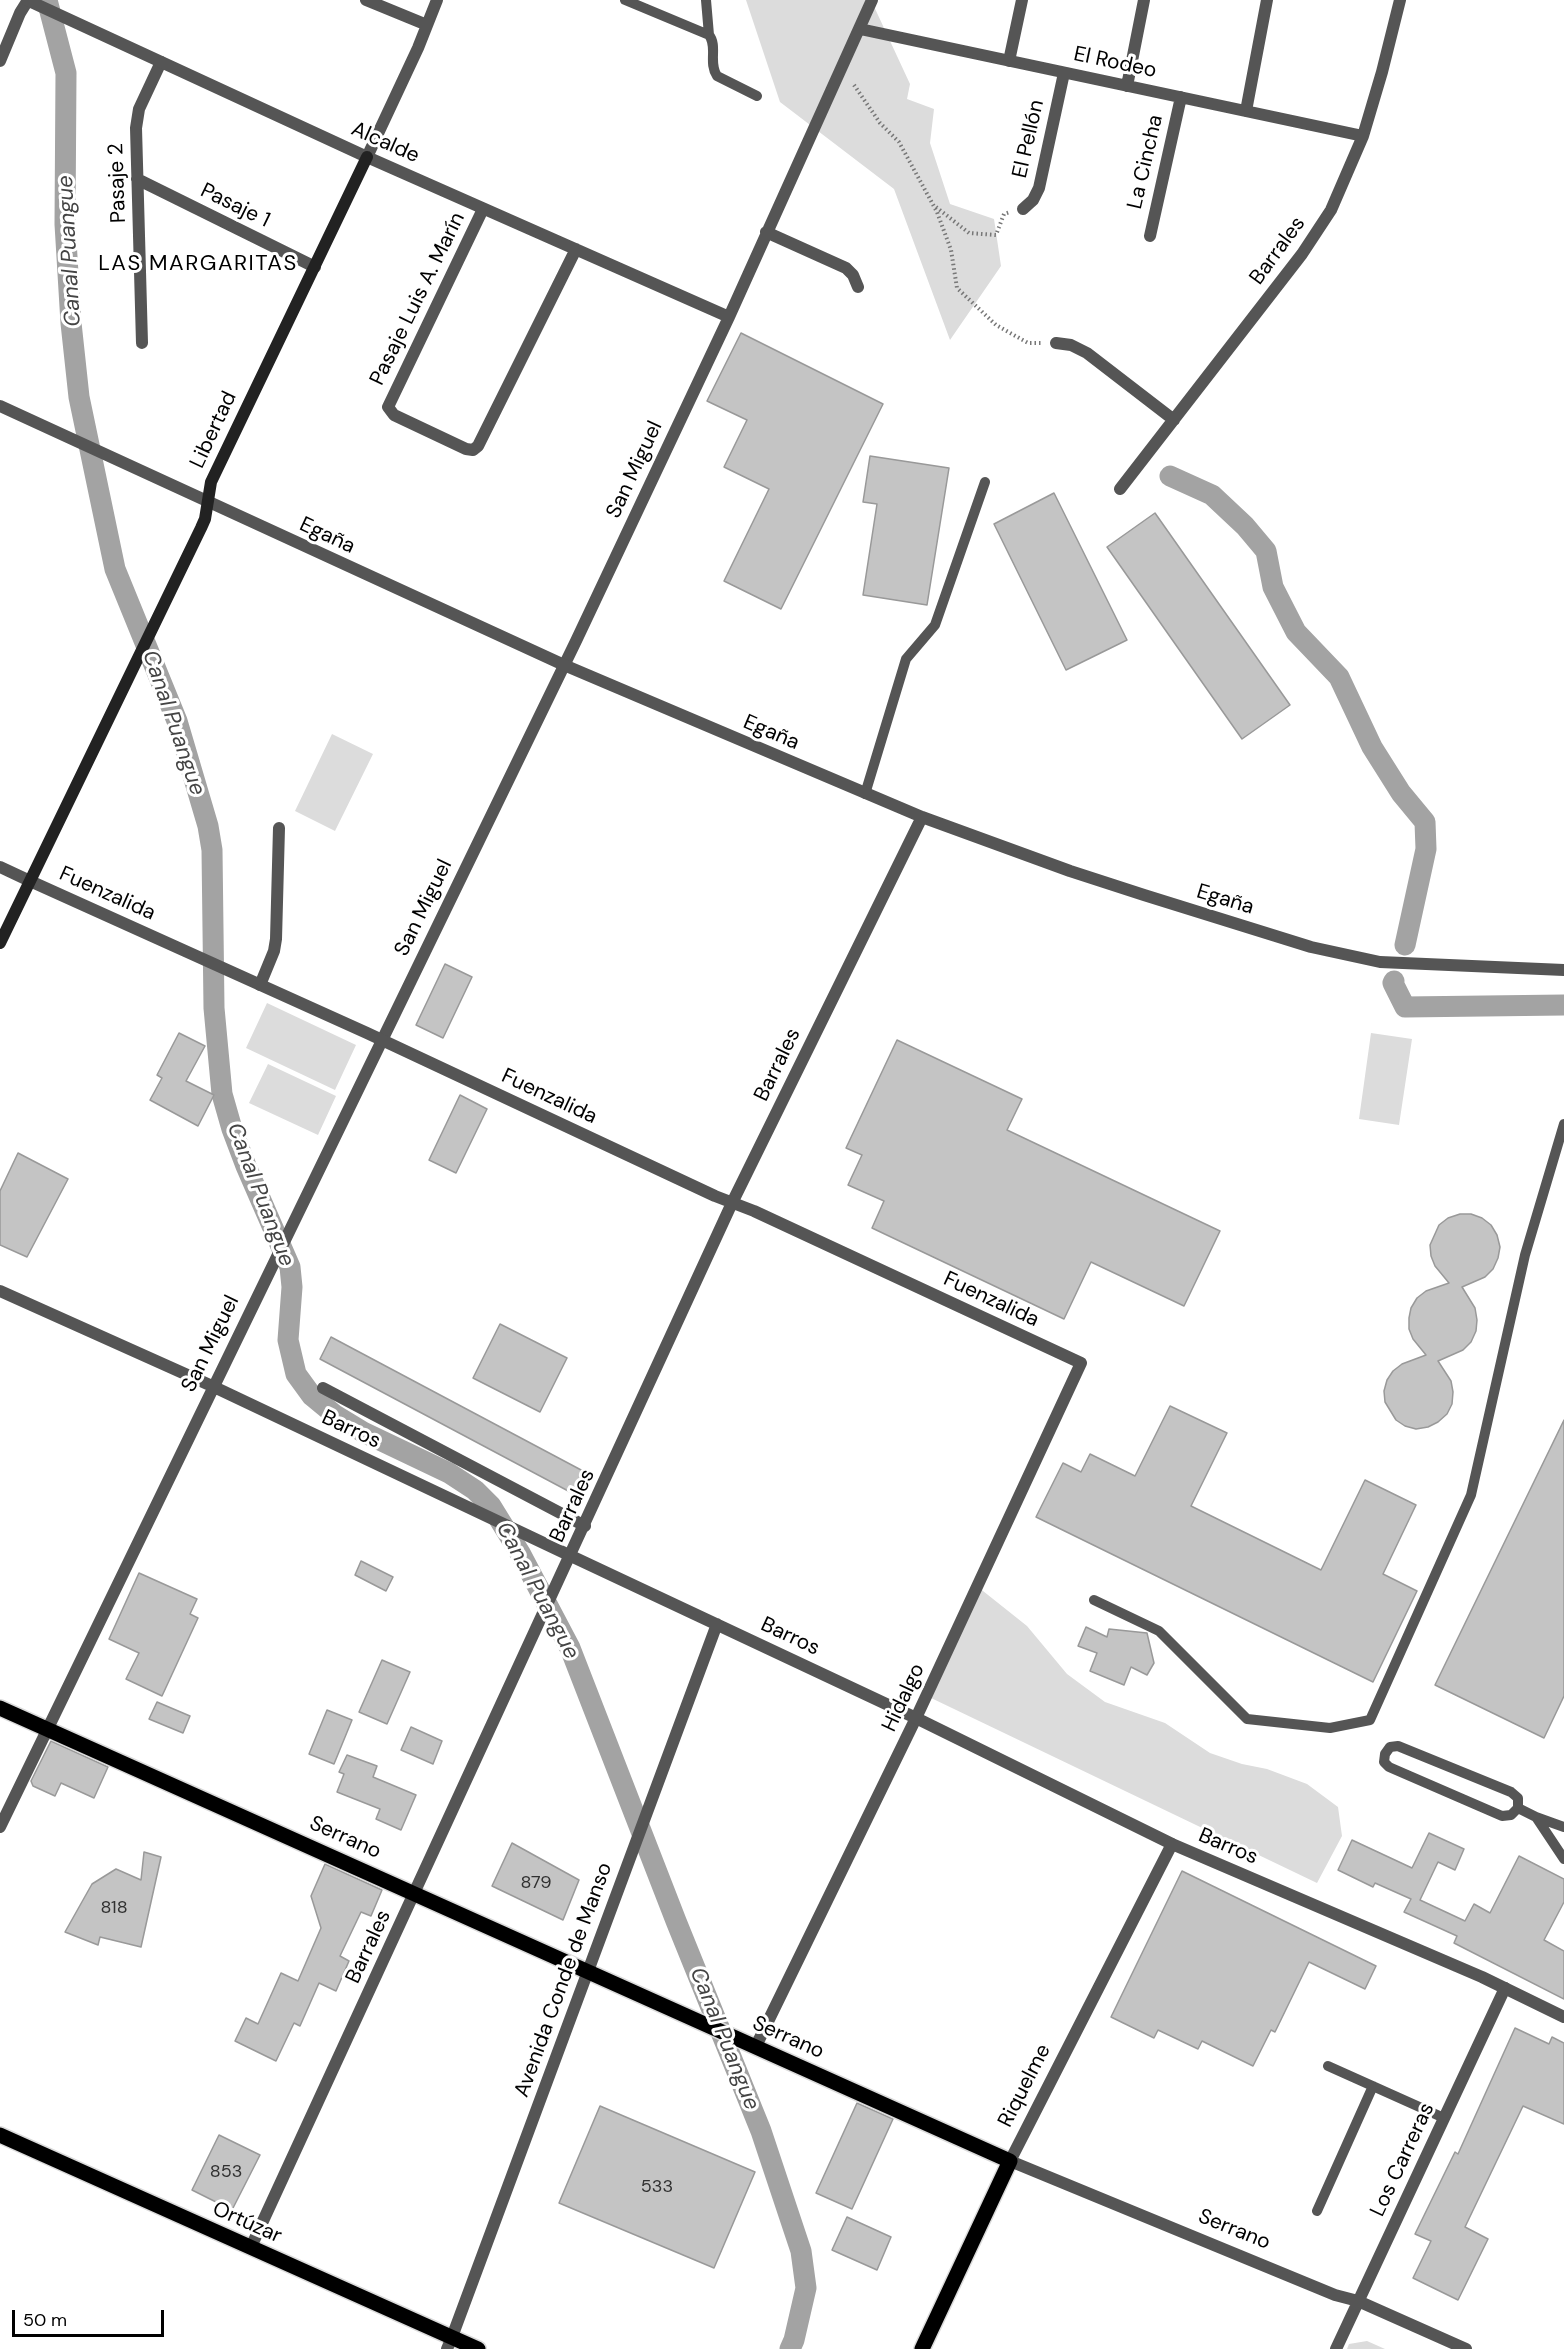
<!DOCTYPE html>
<html>
<head>
<meta charset="utf-8">
<style>
	body { margin:0 }
	#map { position:relative; width:1564px; height:2349px; overflow:hidden; background:#fff; font-family:"DM Sans",sans-serif }
	canvas { display:block }
	.scale { position:absolute; left:12px; top:2310px; width:152px; height:27px; box-sizing:border-box; border:3px solid #000; border-top:0; padding-left:8px; font-size:18px; line-height:21px; white-space:nowrap; color:#000; -webkit-text-stroke:4px #fff; paint-order:stroke }
</style>
</head>
<body>
<div id="map">
<canvas width="1564" height="2349"></canvas>
<div class="scale">50 m</div>
</div>
<script>
const g = document.querySelector('canvas').getContext('2d');
g.lineJoin = 'round';
function paint(path, color) { g.fillStyle = color; g.fill(path, 'evenodd'); }
function trace(path, color, width, dash) { g.strokeStyle = color; g.lineWidth = width; g.lineCap = dash ? 'butt' : 'round'; g.setLineDash(dash || []); g.stroke(path); }
function label(font, color, halo, rows, align = 'center') {
  g.font = font + ' "DM Sans",sans-serif'; g.lineWidth = 6; g.setLineDash([]); g.textBaseline = 'middle'; g.strokeStyle = halo; g.fillStyle = color; for (const [text, x, y, turn = 0] of rows) {
    g.save(); g.translate(x, y); g.rotate((+turn || 0) * Math.PI / 180); g.textAlign = isNaN(turn) ? turn : align; if (halo) g.strokeText(text, 0, 0); g.fillText(text, 0, 0); g.restore();
  }
}
const green = new Path2D(`
	M746 0H871L910 84 907 99 934 109 930 143 950 204 994 219 1001 266 950 340 894 189 780 102Z
	M332 734 373 754 335 831 295 811Z
	M267 1003 356 1045 335 1090 246 1048Z
	M1371 1033 1412 1039 1399 1125 1359 1119Z
	M268 1064 336 1096 318 1135 249 1103Z
	M978 1587 1027 1626 1067 1674 1105 1702 1165 1723 1210 1753 1242 1764 1267 1769 1307 1784 1338 1807 1342 1836 1317 1883 929 1697Z
	M1367 2341 1385 2349H1347L1349 2344Z`);
const canal = new Path2D(`
	M47 0 66 73 65 224 71 323 79 397 115 569 177 721 208 826 212 850 214 1008 222 1094 232 1129 246 1166 290 1267 292 1287 288 1340 296 1374 312 1396 335 1415 363 1432 449 1473 475 1490 491 1506 520 1553 570 1648 676 1921 761 2131 801 2251 806 2288 794 2340 790 2349
	M1170 476 1212 495 1245 526 1266 551 1273 587 1296 632 1339 677 1372 747 1401 793 1425 822 1426 849 1405 945
	M1394 981 1393 983 1405 1007 1564 1005`);
const building = new Path2D(`
	M741 333 883 404 781 609 724 581 769 489 724 467 747 420 707 401Z
	M870 456 949 468 927 605 863 595 877 504 863 502Z
	M1054 493 1127 640 1066 670 994 524Z
	M1155 513 1290 705 1242 739 1107 547Z
	M445 964 472 977 443 1038 416 1025Z
	M179 1033 205 1046 186 1081 214 1095 198 1126 150 1100 162 1078 157 1075Z
	M897 1040 1022 1099 1007 1130 1220 1231 1184 1306 1091 1262 1064 1319 872 1228 884 1201 848 1185 862 1155 846 1148Z
	M460 1095 487 1109 456 1173 429 1160Z
	M18 1153 68 1179 27 1257 0 1245V1191Z
	M1460 1214H1471L1482 1218 1491 1225 1497 1235 1500 1247 1498 1258 1493 1269 1485 1277 1462 1287 1475 1308 1477 1320 1476 1331 1471 1342 1463 1350 1438 1361 1451 1381 1453 1392 1452 1404 1447 1414 1438 1422 1428 1427 1416 1429 1405 1426 1396 1420 1385 1402 1384 1391 1387 1380 1393 1371 1402 1364 1426 1355 1413 1339 1409 1329V1318L1411 1308 1417 1298 1426 1291 1449 1283 1435 1266 1431 1256 1430 1245 1439 1225 1448 1218Z
	M500 1324 567 1358 540 1412 473 1378Z
	M331 1337 583 1471 572 1493 320 1359Z
	M1170 1406 1227 1433 1191 1506 1321 1570 1365 1480 1416 1505 1383 1574 1417 1591 1373 1682 1036 1517 1063 1463 1081 1472 1090 1454 1135 1476Z
	M1564 1420V1696L1544 1738 1435 1685Z
	M361 1561 393 1577 386 1591 355 1575Z
	M139 1573 197 1599 190 1614 198 1618 162 1696 126 1679 139 1653 109 1639Z
	M1086 1627 1107 1637 1109 1629 1147 1633 1154 1663 1147 1675 1131 1667 1124 1685 1090 1671 1097 1653 1078 1646Z
	M382 1660 410 1672 387 1724 359 1712Z
	M157 1702 190 1716 183 1733 149 1719Z
	M327 1710 352 1720 334 1764 309 1754Z
	M411 1727 442 1741 433 1764 401 1750Z
	M51 1741 108 1767 94 1798 61 1783 55 1796 33 1786 31 1781Z
	M347 1755 377 1766 373 1777 416 1795 401 1830 376 1819 380 1809 337 1792 344 1774 339 1772Z
	M1429 1833 1464 1849 1455 1870 1438 1862 1420 1900 1465 1921 1474 1904 1490 1913 1519 1856 1564 1879V1902L1544 1940 1564 1951V1999L1454 1943 1457 1936 1404 1912 1411 1899 1375 1883 1373 1887 1338 1870 1352 1840 1412 1868Z
	M512 1843 579 1880 563 1920 492 1886Z
	M144 1852 161 1857 141 1947 100 1937 98 1945 65 1932 92 1884 116 1869 141 1880Z
	M325 1864 382 1890 371 1916 361 1912 340 1956 349 1961 336 1991 319 1983 300 2026 294 2023 276 2061 235 2041 246 2018 258 2024 281 1973 298 1981 321 1928 311 1896Z
	M1182 1871 1376 1966 1365 1989 1309 1962 1275 2032 1271 2030 1253 2066 1202 2041 1198 2049 1158 2030 1154 2038 1111 2017Z
	M1515 2028 1549 2044 1552 2037 1564 2043V2124L1523 2106 1465 2227 1488 2239 1458 2300 1413 2278 1431 2241 1415 2234 1455 2152 1458 2154Z
	M857 2103 893 2119 852 2209 816 2193Z
	M600 2106 755 2172 714 2268 559 2203Z
	M219 2135 260 2155 232 2210 192 2190Z
	M847 2217 891 2237 877 2270 832 2250Z`);
const path = new Path2D(`
	M854 85 880 123 899 142 937 212 951 250 957 288 996 325 1028 343H1043
	M936 207 969 233 996 235 1004 214 1010 212`);
const service = new Path2D(`
	M625 0 709 35C718 46 708 63 717 76L757 96
	M706 0 709 35
	M865 794 906 659 935 625 985 482
	M1094 1600 1159 1631 1247 1719 1330 1728 1370 1720 1471 1495 1525 1255 1564 1124
	M1398 1746 1511 1792 1518 1798V1808L1511 1815 1502 1816 1389 1767 1384 1762 1385 1754 1390 1747Z
	M1518 1808 1536 1817 1564 1859
	M1536 1817 1564 1827
	M1328 2066 1444 2118
	M1317 2211 1373 2086`);
const minor = new Path2D(`
	M366 0 427 25
	M437 0 418 48 367 157 729 317
	M860 29 1363 136
	M0 61 20 13 28 0
	M1009 61 1022 0
	M1127 86 1144 0
	M1246 111 1267 0
	M137 179 315 267
	M483 209 388 407 394 415 466 449 473 450 478 446 576 249
	M1023 209 1033 200 1039 188 1064 73
	M766 232 846 268 853 275 858 287
	M1150 236 1181 97
	M142 343 136 128 139 109 161 62
	M1056 343 1071 345 1087 353 1174 420
	M1120 489 1302 254 1331 210 1363 136 1382 72 1400 0
	M0 867 30 881
	M260 985 274 951 276 939 279 828
	M0 1291 212 1386 571 1556
	M323 1388 585 1526
	M0 1827 576 641 729 317 872 0
	M1172 1844 1010 2161 1335 2295 1358 2301 1466 2349
	M756 2046 916 1718
	M447 2349 452 2337
	M1336 2349 1505 1988`);
const tertiary = new Path2D(`
	M27 0 367 157
	M0 406 564 665 922 817 1070 871 1144 895 1311 947 1380 962 1564 970
	M30 881 367 1033 715 1196 754 1211 1081 1363 916 1718
	M571 1556 916 1718 1172 1844 1482 1977 1564 2017
	M251 2247 732 1203 922 817
	M452 2337 717 1624`);
const secondary = new Path2D(`
	M0 943 201 528 205 519 211 482 367 157`);
const primary = new Path2D(`
	M0 1708 1010 2161 922 2349
	M0 2135 478 2349`);
const numberNames = [
	["879",536,1883],
	["818",114,1908],
	["853",226,2172],
	["533",657,2187]
];
const streetNames = [
	["El Rodeo",1115,63,12],
	["El Pellón",1029,139,-77],
	["Alcalde",385,143,24],
	["La Cincha",1146,162,-77],
	["Pasaje 2",118,183,-92],
	["Pasaje 1",235,206,26],
	["Barrales",1278,251,-54],
	["Pasaje Luis A. Marín",418,299,-64],
	["Libertad",214,430,-65],
	["San Miguel",635,470,-65],
	["Egaña",327,536,25],
	["Egaña",771,733,23],
	["Fuenzalida",107,894,24],
	["Egaña",1225,900,17],
	["San Miguel",424,908,-64],
	["Barrales",778,1065,-64],
	["Fuenzalida",549,1097,25],
	["Fuenzalida",991,1300,25],
	["San Miguel",211,1344,-64],
	["Barros",351,1430,25],
	["Barrales",573,1506,-65],
	["Barros",790,1637,25],
	["Hidalgo",904,1698,-65],
	["Serrano",345,1838,24],
	["Barros",1228,1847,23],
	["Barrales",369,1947,-65],
	["Avenida Conde de Manso",564,1980,-70],
	["Serrano",788,2038,24],
	["Riquelme",1025,2086,-63],
	["Los Carreras",1403,2160,-65],
	["Ortúzar",247,2223,24],
	["Serrano",1234,2230,22]
];
const waterNames = [
	["Canal Puangue",70,251,-93],
	["Canal Puangue",173,723,71],
	["Canal Puangue",260,1195,69],
	["Canal Puangue",537,1591,62],
	["Canal Puangue",724,2039,68]
];
const neighbourhoodNames = [
	["LAS MARGARITAS",198,264]
];
paint(green, '#dcdcdc');
trace(canal, '#a3a3a3', 21);
paint(building, '#c4c4c4');
trace(building, '#999', 1.5);
trace(primary, '#dbdbdb', 18);
trace(path, '#777', 4, [1.5, 3]);
trace(service, '#555', 10);
trace(minor, '#555', 12);
trace(tertiary, '#555', 12);
trace(secondary, '#222', 12);
trace(primary, '#000', 15);
label('18px', '#313131', null, numberNames);
label('21px', '#000', '#fff', streetNames);
label('italic 22px', '#444', '#fff', waterNames);
g.letterSpacing = '1.5px';
label('22px', '#000', '#fff', neighbourhoodNames);
g.letterSpacing = '0px';
</script>
</body>
</html>
